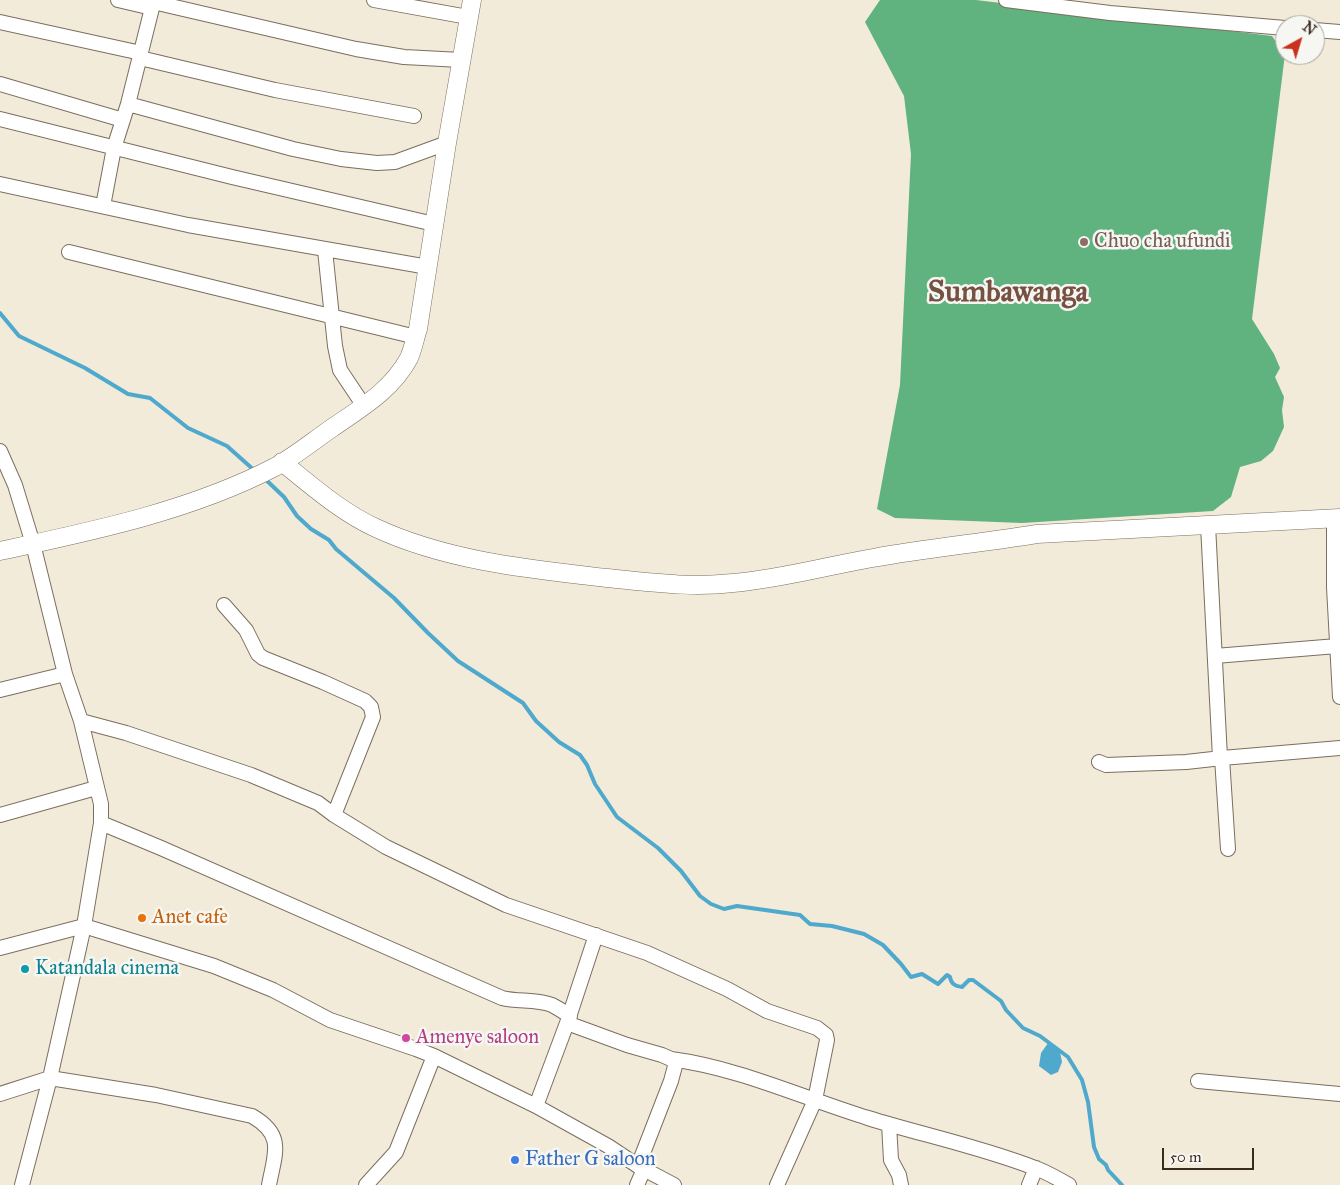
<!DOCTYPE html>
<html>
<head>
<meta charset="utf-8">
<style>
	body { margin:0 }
	#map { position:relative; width:1340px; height:1185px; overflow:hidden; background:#f2ebd9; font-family:"IM FELL Great Primer",serif }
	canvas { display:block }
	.north { position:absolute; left:1275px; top:15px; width:50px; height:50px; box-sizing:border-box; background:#f6f6f2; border:1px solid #aba49d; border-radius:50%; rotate:39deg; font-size:14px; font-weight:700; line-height:20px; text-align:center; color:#3b2a1e }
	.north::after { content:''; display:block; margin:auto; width:18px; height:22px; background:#c8321e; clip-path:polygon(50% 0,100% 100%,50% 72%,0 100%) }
	.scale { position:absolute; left:1162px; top:1148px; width:92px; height:22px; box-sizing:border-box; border:2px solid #3b2a1e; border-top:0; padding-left:6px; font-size:15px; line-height:18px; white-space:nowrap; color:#3b2a1e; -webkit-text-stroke:4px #f6f6f2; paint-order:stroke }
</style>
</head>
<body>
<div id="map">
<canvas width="1340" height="1185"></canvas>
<div class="north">N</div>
<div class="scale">50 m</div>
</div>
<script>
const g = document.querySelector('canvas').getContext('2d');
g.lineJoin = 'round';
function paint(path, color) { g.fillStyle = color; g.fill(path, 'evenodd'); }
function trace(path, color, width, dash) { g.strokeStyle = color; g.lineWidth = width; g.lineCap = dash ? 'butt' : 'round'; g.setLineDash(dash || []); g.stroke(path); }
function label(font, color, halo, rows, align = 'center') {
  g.font = font + ' "IM FELL Great Primer",serif'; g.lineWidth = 5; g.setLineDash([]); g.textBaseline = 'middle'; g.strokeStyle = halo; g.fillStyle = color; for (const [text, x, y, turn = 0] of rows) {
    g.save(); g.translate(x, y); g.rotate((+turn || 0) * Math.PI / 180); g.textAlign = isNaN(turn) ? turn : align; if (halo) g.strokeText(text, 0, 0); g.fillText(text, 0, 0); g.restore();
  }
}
const forest = new Path2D(`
	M880 0H976L1272 36 1285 54 1252 319 1274 354 1280 368 1275 377 1284 397 1282 410 1284 427 1273 451 1261 461 1240 467 1231 497 1213 511 1022 523 895 518 877 509 900 385 911 154 904 96 865 22Z`);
const water = new Path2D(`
	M1048 1043 1060 1052 1062 1062 1058 1072 1051 1075 1039 1066 1041 1053Z`);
const stream = new Path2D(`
	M0 313 19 336 85 368 128 394 150 398 188 428 227 446 255 471
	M263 477 284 497 297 516 311 529 329 540 336 549 394 598 428 633 458 661 523 703 536 721 559 742 580 755 587 765 595 784 617 817 658 848 681 871 700 896 711 904 724 909 737 906 800 915 810 924 832 926 864 934 883 945 901 964 911 977 922 974 938 984 947 975 950 977C951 984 955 986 962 987L969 980H973L1001 1001 1006 1010 1023 1028 1040 1036 1068 1057 1082 1080 1088 1102 1094 1147 1099 1159 1106 1165 1108 1170 1122 1185`);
const minor = new Path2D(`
	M118 0 152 8
	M374 0 468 17
	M1006 0 1110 13 1285 28
	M153 2 356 49 404 57 461 60
	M0 22 141 53
	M1315 30 1340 32
	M140 58 275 90 414 116
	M0 84 123 120
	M128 104 293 149 341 159 377 163 395 162 447 143
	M0 119 232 177 434 224
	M0 184 188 225 428 267
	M103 206 114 148 128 104 154 0
	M325 250 335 346 340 370 364 406
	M69 252 416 337
	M0 451 15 485 33 544 65 674 81 721 101 804V823L84 926 50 1078 22 1185
	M1334 519V587L1340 697
	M1208 525 1220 758
	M224 605 246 630 258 654 263 658 323 682 365 701 371 707 373 717 334 815
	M1215 656 1337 646
	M0 690 65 674
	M81 721 126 733 251 775 318 803 334 815 386 847 506 905 647 953 727 989 767 1011 817 1028 826 1035 827 1040 815 1100 777 1185
	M1222 758 1228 849
	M1099 762 1106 765 1186 762 1222 758 1340 748
	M0 815 96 788
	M101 823 161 848 502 998C518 1002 536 999 552 1005 558 1008 564 1012 570 1016
	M0 948 84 926 214 966 273 990 330 1020 416 1049 434 1056 536 1106 608 1146 638 1166 674 1185
	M567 1023 627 1045 662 1055 671 1059 674 1062 675 1066 671 1081 638 1166
	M671 1059C739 1068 803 1098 868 1118 923 1135 981 1147 1035 1168 1047 1172 1058 1179 1069 1185
	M1198 1081 1340 1094
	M0 1094 50 1078 156 1095 252 1116C285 1135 275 1153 269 1185
	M536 1106 567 1023 596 935
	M889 1124 891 1160 899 1175 901 1185
	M366 1185 396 1152 434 1056
	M637 1185 644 1169
	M1029 1185 1036 1168`);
const tertiary = new Path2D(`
	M282 462C312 486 341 512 376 528 447 561 529 569 607 578 648 582 691 588 733 583 780 579 826 566 873 558 927 548 982 543 1037 534L1340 518
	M0 551C93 531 190 511 275 467 295 456 313 441 332 428 361 408 392 390 409 358 413 349 415 338 418 329L447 143 472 0`);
const markers = [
	[1084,242,5,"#8d6e63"],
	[142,918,5,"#e8710a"],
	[25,969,5,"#0f9aa8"],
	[406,1038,5,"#d1479c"],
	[515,1160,5,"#3f7fe0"]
];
const educationNames = [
	["Chuo cha ufundi",1094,242]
];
const foodNames = [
	["Anet cafe",152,918]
];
const cultureNames = [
	["Katandala cinema",35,969]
];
const hotelNames = [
	["Amenye saloon",416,1038]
];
const shopNames = [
	["Father G saloon",525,1160]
];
const townNames = [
	["Sumbawanga",1008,294]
];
paint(forest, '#60b27f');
paint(water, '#4fa9cd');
trace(stream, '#4fa9cd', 4);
trace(minor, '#7b6e5f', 16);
trace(tertiary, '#7b6e5f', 19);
trace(minor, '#fff', 14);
trace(tertiary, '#fff', 18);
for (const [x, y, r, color] of markers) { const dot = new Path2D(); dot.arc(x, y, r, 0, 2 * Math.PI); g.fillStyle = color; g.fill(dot); trace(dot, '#f6f6f2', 2); }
label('20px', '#785e54', '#f6f6f2', educationNames, 'left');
label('20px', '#c56008', '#f6f6f2', foodNames, 'left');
label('20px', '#0d838f', '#f6f6f2', cultureNames, 'left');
label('20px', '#b23c85', '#f6f6f2', hotelNames, 'left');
label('20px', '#366cbe', '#f6f6f2', shopNames, 'left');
label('bold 30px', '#765041', '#f6f6f2', townNames);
</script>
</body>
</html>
